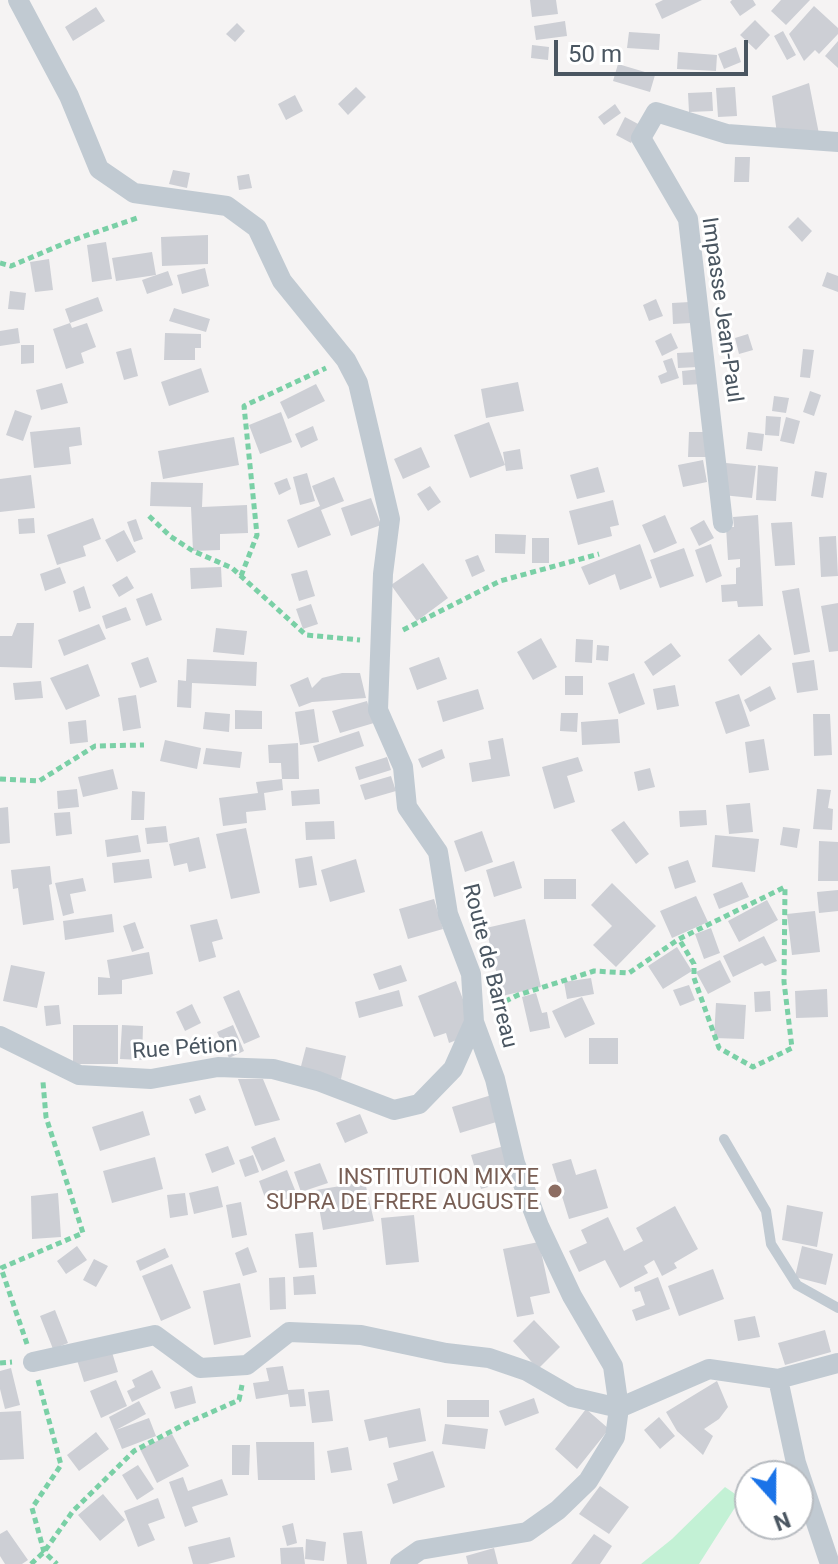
<!DOCTYPE html>
<html>
<head>
<meta charset="utf-8">
<style>
	body { margin:0 }
	#map { position:relative; width:838px; height:1564px; overflow:hidden; background:#f5f3f3; font-family:Roboto,sans-serif }
	canvas { display:block }
	.north { position:absolute; left:734px; top:1460px; width:80px; height:80px; box-sizing:border-box; background:#fff; border:2px solid #b7bbc0; border-radius:50%; rotate:159deg; font-size:22px; font-weight:700; line-height:32px; text-align:center; color:#4a5661 }
	.north::after { content:''; display:block; margin:auto; width:28px; height:36px; background:#1a73e8; clip-path:polygon(50% 0,100% 100%,50% 72%,0 100%) }
	.scale { position:absolute; left:554px; top:40px; width:194px; height:36px; box-sizing:border-box; border:4px solid #4a5661; border-top:0; padding-left:10px; font-size:24px; line-height:28px; white-space:nowrap; color:#4a5661; -webkit-text-stroke:6px #fff; paint-order:stroke }
</style>
</head>
<body>
<div id="map">
<canvas width="838" height="1564"></canvas>
<div class="north">N</div>
<div class="scale">50 m</div>
</div>
<script>
const g = document.querySelector('canvas').getContext('2d');
g.lineJoin = 'round';
function paint(path, color) { g.fillStyle = color; g.fill(path, 'evenodd'); }
function trace(path, color, width, dash) { g.strokeStyle = color; g.lineWidth = width; g.lineCap = dash ? 'butt' : 'round'; g.setLineDash(dash || []); g.stroke(path); }
function label(font, color, halo, rows, align = 'center') {
  g.font = font + ' Roboto,sans-serif'; g.lineWidth = 6; g.setLineDash([]); g.textBaseline = 'middle'; g.strokeStyle = halo; g.fillStyle = color; for (const [text, x, y, turn = 0] of rows) {
    g.save(); g.translate(x, y); g.rotate((+turn || 0) * Math.PI / 180); g.textAlign = isNaN(turn) ? turn : align; if (halo) g.strokeText(text, 0, 0); g.fillText(text, 0, 0); g.restore();
  }
}
const green = new Path2D(`
	M725 1487 741 1498 699 1564H641L672 1539Z`);
const building = new Path2D(`
	M530 0H556L558 14 532 17Z
	M663 0H702L662 19 655 4Z
	M732 0H753L756 5 740 16 730 2Z
	M781 0H810L786 25 771 11Z
	M814 6 838 28V34L819 54 815 50 804 61 789 34Z
	M96 7 105 21 73 41 65 27Z
	M755 20 770 35 756 50 740 35Z
	M565 21 567 36 536 40 534 26Z
	M237 23 245 31 235 42 226 34Z
	M783 31 796 55 787 60 774 36Z
	M629 32 660 34 659 50 627 48Z
	M838 41V68L825 56Z
	M532 45 549 47 548 60 531 58Z
	M736 47 741 62 724 69 718 54Z
	M678 52 717 55 716 71 677 69Z
	M618 64 655 75 650 92 613 81Z
	M809 83 819 134H777L772 96Z
	M356 87 366 97 348 115 338 104Z
	M735 87 737 116 718 117 716 88Z
	M712 92 713 111 689 112 688 93Z
	M295 95 303 111 286 120 278 104Z
	M615 104 621 113 604 125 598 117Z
	M625 117 640 125 631 143 616 135Z
	M735 157H750L749 182H734Z
	M173 170 190 173 187 188 169 184Z
	M249 174 252 188 239 190 237 176Z
	M798 217 812 231 802 242 788 227Z
	M208 235V264L162 266 161 237Z
	M106 242 112 279 92 282 87 245Z
	M152 252 156 275 116 281 112 258Z
	M49 259 53 290 35 292 30 262Z
	M205 268 209 286 182 294 177 275Z
	M168 271 173 285 147 294 142 280Z
	M827 272 838 276V292L822 286Z
	M10 291 26 293 24 310 8 309Z
	M98 297 103 311 70 323 65 309Z
	M656 299 663 316 649 321 643 305Z
	M690 302 691 323 673 324 672 303Z
	M174 308 210 319 206 332 169 321Z
	M70 323 72 328 87 323 96 347 81 353 84 363 66 369 53 329Z
	M18 328 20 343 0 346V331Z
	M165 333 201 334V348H195V360H164Z
	M671 333 678 348 662 356 655 341Z
	M748 334 753 350 739 354 735 338Z
	M21 345H34V363L21 364Z
	M131 348 138 376 124 380 116 352Z
	M803 349 814 350 810 378 800 377Z
	M697 352 698 367 678 368 677 353Z
	M672 358 679 378 661 384 658 376 667 372 663 361Z
	M201 368 209 392 169 406 161 382Z
	M701 369 703 384 683 385 682 371Z
	M518 382 524 411 486 418 481 389Z
	M62 383 68 403 41 410 36 390Z
	M316 384 325 401 288 419 280 402Z
	M810 391 821 395 814 416 803 412Z
	M774 396 789 398 786 413 772 411Z
	M15 410 32 416 23 441 6 435Z
	M281 412 292 442 260 454 249 425Z
	M766 416 781 417 779 436 765 435Z
	M786 417 800 421 794 444 780 441Z
	M489 422 505 465 470 478 454 435Z
	M313 426 318 440 301 448 295 434Z
	M80 427 82 445 69 447 71 464 34 468 30 432Z
	M689 432H710L709 457H688Z
	M748 432 764 434 762 451 746 449Z
	M234 437 239 465 163 479 158 451Z
	M421 447 430 467 403 479 394 459Z
	M520 449 523 469 506 471 503 452Z
	M703 460 707 482 683 487 678 465Z
	M726 463 756 466 752 498 722 495Z
	M758 465 778 467 776 501 756 500Z
	M598 467 605 492 577 499 570 475Z
	M815 471 827 473 823 498 811 496Z
	M307 473 315 501 300 505 293 477Z
	M31 475 35 508 0 512V479Z
	M334 477 344 501 321 510 331 535 298 548 287 520 320 506 312 486Z
	M287 478 291 489 279 495 274 483Z
	M151 482 203 483 202 507 247 505 248 533 220 534V550L193 551 191 507 150 506Z
	M430 486 441 502 428 511 417 494Z
	M371 498 381 525 351 536 341 508Z
	M613 500 619 525 610 527 612 536 578 545 569 511Z
	M665 515 677 543 654 553 642 525Z
	M758 515 763 606 738 607 737 601 722 602 721 585 736 584V568L740 567V559L728 560 726 527H734L733 517Z
	M34 518 35 533 19 534 18 519Z
	M93 518 101 539 83 546 86 556 57 565 47 535Z
	M136 519 143 539 134 542 127 522Z
	M704 520 714 538 699 546 690 528Z
	M792 522 795 565 775 566 771 523Z
	M124 530 136 552 117 562 105 540Z
	M495 534 526 535 525 554 495 553Z
	M836 536 838 576 821 577 819 537Z
	M532 538H549V563H532Z
	M640 544 652 578 620 590 615 574 589 585 581 567Z
	M711 544 722 576 706 583 695 550Z
	M684 548 694 576 660 588 650 560Z
	M478 555 485 571 472 577 465 560Z
	M423 563 448 598 417 621 391 585Z
	M60 567 66 583 45 591 40 574Z
	M221 567 222 587 191 589 190 568Z
	M307 570 315 596 299 601 291 574Z
	M127 576 134 588 119 597 112 585Z
	M84 586 91 608 79 612 73 591Z
	M799 588 810 652 794 655 782 591Z
	M152 593 162 620 146 626 136 599Z
	M838 603V651L829 652 821 606Z
	M311 604 318 624 303 629 296 609Z
	M126 607 131 620 106 629 102 616Z
	M17 623H34L32 668 0 667V636H12Z
	M99 624 106 639 64 656 58 640Z
	M216 628 247 631 244 655 213 652Z
	M759 634 772 649 741 676 728 660Z
	M541 638 557 667 533 680 517 652Z
	M576 639 593 640 592 663 575 662Z
	M671 643 681 656 653 676 644 662Z
	M597 645 609 646 608 661 596 660Z
	M148 657 157 682 140 688 131 663Z
	M439 657 447 679 417 690 409 668Z
	M187 659 257 662 256 686 192 683 191 708 177 707 178 680 186 681Z
	M814 660 818 690 797 693 792 663Z
	M88 664 100 696 66 710 50 678Z
	M342 673H360L366 698 312 702 299 707 290 685 308 677 312 688 322 678Z
	M634 673 645 704 619 714 608 683Z
	M565 676H583V695H565Z
	M41 681 43 698 15 700 13 683Z
	M675 685 679 706 657 710 653 689Z
	M770 686 776 699 750 712 744 700Z
	M478 689 484 709 443 722 437 701Z
	M739 694 750 726 726 734 715 702Z
	M136 695 141 728 123 731 118 698Z
	M367 701 374 723 340 733 332 711Z
	M314 709 319 742 300 745 295 712Z
	M235 710 262 711V729H235Z
	M205 712 230 714 229 732 203 729Z
	M561 713H578L577 732 560 731Z
	M813 714H830L832 755 814 756Z
	M618 719 620 743 582 745 581 722Z
	M86 720 88 742 70 744 68 722Z
	M359 731 364 746 318 762 313 746Z
	M503 738 510 776 472 782 469 763 491 759 488 741Z
	M764 739 769 770 749 773 745 742Z
	M165 740 201 748 197 769 160 761Z
	M298 743 299 779H282L281 763H269L268 745Z
	M206 748 242 752 240 768 203 764Z
	M442 749 445 758 422 768 418 759Z
	M387 757 391 770 359 780 355 767Z
	M578 757 583 771 567 776 575 802 554 809 542 767Z
	M650 768 655 787 638 791 634 772Z
	M113 769 118 789 83 797 78 777Z
	M391 776 396 791 365 800 360 785Z
	M282 779 283 790 264 793 266 810 246 812 247 823 223 826 219 798 258 793 256 782Z
	M77 789 79 807 58 809 57 791Z
	M319 789 320 804 292 806 291 791Z
	M817 789 831 790 828 808 833 809 832 830 813 829Z
	M132 791 145 792 144 820H131Z
	M750 803 753 832 729 834 726 805Z
	M8 807 10 843 0 844V808Z
	M706 810 707 825 680 827 679 811Z
	M70 812 72 834 56 836 54 813Z
	M334 821 335 839 306 840 305 822Z
	M624 821 649 854 636 864 611 830Z
	M166 826 168 842 147 844 145 828Z
	M783 827 800 829 797 848 780 845Z
	M246 828 260 893 231 899 216 834Z
	M482 831 493 862 465 872 454 841Z
	M138 835 141 852 107 857 105 840Z
	M715 835 759 839 755 872 712 867Z
	M199 837 206 868 189 872 187 863 174 866 169 844Z
	M819 841 838 842V881H818Z
	M312 856 317 885 299 888 295 859Z
	M149 859 152 878 114 883 112 863Z
	M356 859 365 892 330 902 321 870Z
	M688 860 696 882 675 889 668 867Z
	M514 861 522 888 494 897 486 870Z
	M50 866 52 884 49 885 54 920 23 925 18 888 13 889 11 870Z
	M83 878 86 891 70 894 74 913 63 916 55 883Z
	M544 879H576V899H544Z
	M742 882 749 897 719 909 713 894Z
	M612 883 656 926 616 967 593 945 612 926 591 905Z
	M838 890V911L819 913 817 892Z
	M696 896 708 922 672 938 660 911Z
	M434 899 443 929 408 939 399 909Z
	M767 900 778 920 739 942 728 921Z
	M815 911 820 952 792 955 787 914Z
	M112 914 114 932 65 940 63 921Z
	M217 919 223 939 212 942 216 957 199 962 190 925Z
	M525 919 541 987 502 996 486 928Z
	M135 922 144 948 132 952 123 926Z
	M711 928 720 953 704 959 695 934Z
	M764 936 777 961 765 966 762 963 733 977 723 956Z
	M677 947 692 971 663 989 648 966Z
	M149 952 153 974 122 980V994L98 995V977L110 978 107 960Z
	M720 960 731 982 708 994 696 972Z
	M11 965 45 972 37 1008 3 1001Z
	M401 965 407 981 379 990 373 974Z
	M591 978 594 994 567 999 564 982Z
	M456 981 472 1023 467 1036 449 1043 446 1033 434 1037 418 996Z
	M689 985 695 1000 680 1006 673 990Z
	M827 989 828 1017 796 1018 795 991Z
	M239 990 260 1037 244 1044 223 997Z
	M399 990 403 1006 359 1018 355 1002Z
	M770 991 771 1011 755 1012 754 992Z
	M536 993 542 1013 547 1012 550 1028 530 1032 522 997Z
	M582 997 595 1024 565 1038 552 1011Z
	M716 1003 746 1005 744 1039 714 1038Z
	M192 1004 201 1023 185 1031 176 1012Z
	M59 1005 61 1024 46 1026 44 1006Z
	M73 1025H118V1064H73Z
	M122 1025 143 1026 142 1060 120 1059Z
	M233 1025 244 1051 229 1058 217 1032Z
	M589 1038H618V1064H589Z
	M306 1047 346 1056 341 1079 300 1070Z
	M238 1079H263L280 1120 255 1126Z
	M495 1094 503 1120 460 1133 452 1107Z
	M200 1095 206 1110 195 1114 189 1099Z
	M143 1111 150 1135 100 1151 92 1127Z
	M360 1114 368 1133 345 1143 336 1123Z
	M275 1137 285 1161 262 1171 251 1147Z
	M508 1145 517 1179 481 1189 471 1155Z
	M228 1146 235 1164 212 1173 205 1154Z
	M253 1155 259 1172 245 1177 239 1160Z
	M155 1157 163 1189 112 1203 103 1171Z
	M571 1159 576 1175 596 1169 608 1208 569 1219 552 1164Z
	M320 1163 328 1183 301 1192 294 1172Z
	M287 1170 297 1195 268 1206 259 1181Z
	M365 1182 374 1221 323 1230 316 1190Z
	M218 1186 223 1207 194 1214 189 1193Z
	M58 1193 61 1237 32 1239 31 1196Z
	M185 1193 188 1215 170 1218 167 1195Z
	M241 1202 247 1235 232 1238 226 1205Z
	M787 1205 823 1212 817 1247 782 1240Z
	M675 1206 698 1249 674 1263 677 1268 662 1276 654 1260 644 1266 648 1273 620 1288 605 1260 579 1272 569 1251 587 1243 581 1230 608 1217 624 1251 643 1241 636 1228Z
	M414 1215 419 1262 386 1265 381 1218Z
	M313 1232 317 1267 299 1268 295 1234Z
	M539 1242 550 1293 530 1297 534 1314 517 1317 503 1249Z
	M77 1246 87 1260 66 1274 57 1261Z
	M802 1246 833 1254 826 1285 795 1277Z
	M248 1247 257 1272 243 1276 235 1253Z
	M165 1248 169 1257 140 1271 136 1261Z
	M94 1259 108 1266 96 1287 83 1280Z
	M172 1264 191 1308 161 1321 142 1276Z
	M713 1269 724 1299 679 1316 668 1286Z
	M314 1275 316 1294 294 1295 293 1277Z
	M285 1277 286 1309 270 1310 269 1278Z
	M658 1277 670 1309 636 1321 632 1310 645 1305 640 1291 635 1292 634 1287Z
	M240 1283 251 1337 214 1345 203 1291Z
	M55 1310 68 1343 53 1349 40 1316Z
	M755 1316 760 1337 738 1341 734 1320Z
	M534 1320 560 1347 538 1369 513 1341Z
	M825 1330 831 1352 785 1365 778 1343Z
	M111 1349 118 1372 84 1382 77 1360Z
	M283 1366 288 1390 304 1389 306 1406 290 1407 288 1394 256 1399 253 1383 269 1381 266 1368Z
	M11 1368 20 1405 5 1409 0 1389V1371Z
	M152 1370 161 1388 132 1402 127 1391 135 1387 132 1380Z
	M116 1380 127 1406 101 1418 90 1391Z
	M717 1381 728 1407 719 1419 704 1429 713 1436 703 1455 677 1431 666 1412Z
	M192 1386 196 1403 175 1409 170 1392Z
	M329 1390 333 1421 312 1423 308 1392Z
	M534 1398 539 1413 505 1426 499 1411Z
	M447 1400H489V1417H447Z
	M139 1401 146 1414 116 1430 149 1418 156 1436 122 1449 109 1417Z
	M420 1408 426 1441 389 1448 387 1437 369 1441 364 1420Z
	M586 1409 609 1429 577 1469 555 1449Z
	M21 1411 24 1459 0 1460V1412Z
	M659 1417 675 1436 660 1449 644 1430Z
	M445 1424 488 1429 485 1449 442 1444Z
	M96 1432 109 1449 79 1471 67 1455Z
	M172 1434 189 1466 157 1483 140 1449Z
	M256 1442H314L315 1480H258Z
	M232 1445H250L249 1475H232Z
	M348 1447 352 1470 331 1473 327 1451Z
	M433 1451 445 1487 393 1504 387 1484 398 1480 393 1463Z
	M138 1465 154 1489 137 1500 122 1475Z
	M183 1477 188 1491 222 1479 228 1495 192 1507 198 1522 185 1527 169 1482Z
	M600 1486 629 1507 609 1534 579 1514Z
	M103 1494 125 1520 100 1541 78 1515Z
	M158 1498 165 1518 148 1524 155 1540 138 1547 124 1511Z
	M293 1523 297 1543 287 1546 282 1526Z
	M7 1530 28 1560 22 1564H5L0 1556V1534Z
	M362 1531 367 1564H347L343 1533Z
	M594 1534 612 1546 600 1564H571Z
	M230 1537 235 1557 208 1564H193L188 1547Z
	M306 1539 326 1542 324 1561 305 1559Z
	M303 1547 305 1564H281L280 1548Z
	M494 1548 498 1564H468L466 1556Z`);
const path = new Path2D(`
	M0 263 11 266 70 241 140 217
	M149 516 170 536 193 551 232 568 306 635 360 640
	M241 576 257 535 244 406 326 368
	M403 630 500 581 599 554
	M0 779 39 781 95 746 144 745
	M496 1006 518 995 594 971 629 973 679 939 785 887 784 982 792 1048 753 1067 719 1048 694 978V964L679 939
	M27 1344 1 1268 83 1233 46 1117 43 1082
	M0 1363 12 1362
	M38 1380 61 1465 32 1508 44 1552 57 1564
	M31 1564 44 1552 73 1511 134 1451 187 1423 239 1400 242 1385`);
const service = new Path2D(`
	M724 1139 766 1211 771 1244 797 1285 838 1308`);
const minor = new Path2D(`
	M18 0 69 96 99 169 134 193 227 206 257 228 282 281 346 360 358 383 390 519 383 574 378 710 403 767 407 807 438 852 448 914 471 974 474 1022 495 1079 515 1163 539 1226 572 1296 613 1366 619 1408 709 1369 778 1379 838 1363
	M723 523 688 219 641 138 656 112 727 134 838 142
	M0 1036 79 1075 151 1079 218 1067 273 1069 318 1081 394 1110 419 1104 453 1069 474 1022
	M33 1362 155 1335 200 1368 247 1365 289 1332 361 1335 446 1353 489 1358 527 1371 572 1397 619 1408 615 1437 588 1481 558 1510 527 1532 420 1550 400 1564
	M778 1379 796 1463 830 1564`);
const markers = [
	[555,1191,8,"#8d6e63"]
];
const streetNames = [
	["Impasse Jean-Paul",721,310,82],
	["Route de Barreau",489,966,76],
	["Rue Pétion",185,1049,-4]
];
const educationNames = [
	["INSTITUTION MIXTE",539,1178],
	["SUPRA DE FRERE AUGUSTE",539,1203]
];
paint(green, '#c3f1d5');
paint(building, '#cdcfd5');
trace(path, '#7ad0a6', 5, [6, 4]);
trace(service, '#c1cad2', 10);
trace(minor, '#c1cad2', 20);
for (const [x, y, r, color] of markers) { const dot = new Path2D(); dot.arc(x, y, r, 0, 2 * Math.PI); g.fillStyle = color; g.fill(dot); trace(dot, '#fff', 3); }
label('22px', '#4a5661', '#fff', streetNames);
label('22px', '#785e54', '#fff', educationNames, 'right');
</script>
</body>
</html>
